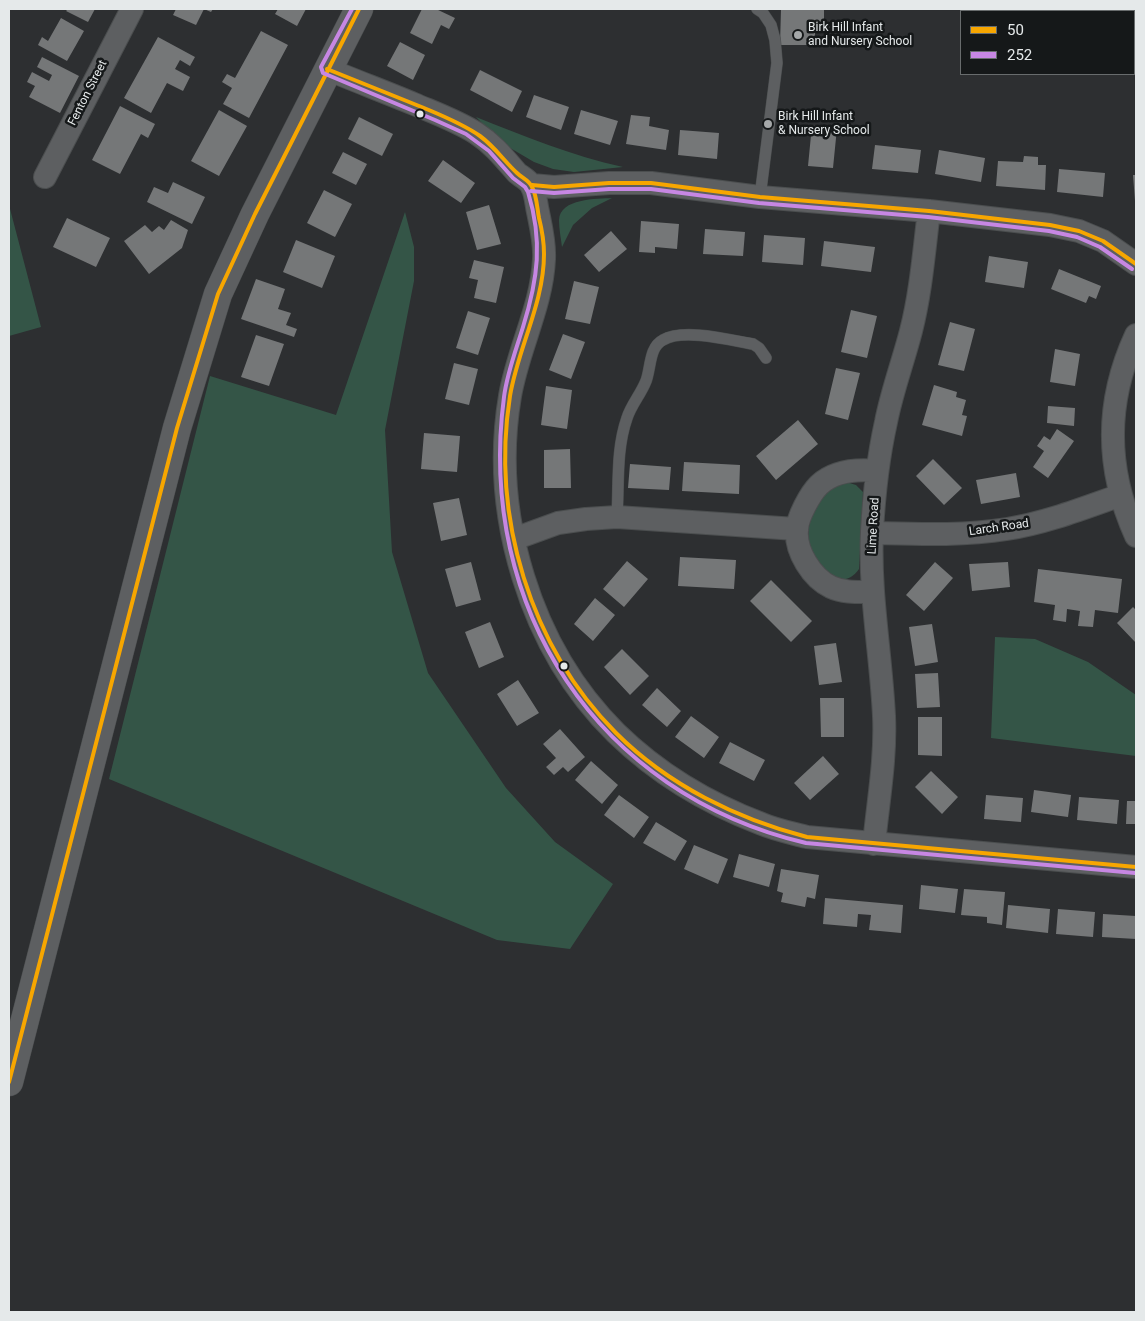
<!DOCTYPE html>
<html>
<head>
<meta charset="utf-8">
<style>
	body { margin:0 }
	#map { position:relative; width:1145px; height:1321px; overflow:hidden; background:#2d2f31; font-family:Roboto,sans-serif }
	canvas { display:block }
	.frame { position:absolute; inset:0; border:10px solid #e5e9ea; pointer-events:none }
	.legend { position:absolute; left:960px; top:10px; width:175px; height:65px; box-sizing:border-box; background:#151819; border:1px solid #686c6d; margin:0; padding:6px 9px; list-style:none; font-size:15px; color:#e5e9ea }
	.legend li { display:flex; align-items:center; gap:10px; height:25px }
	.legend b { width:25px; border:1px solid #686c6d }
</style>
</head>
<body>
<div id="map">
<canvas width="1145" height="1321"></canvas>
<div class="frame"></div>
<ul class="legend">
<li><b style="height:6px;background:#f7a600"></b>50</li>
<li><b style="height:6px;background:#c787e3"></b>252</li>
</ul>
</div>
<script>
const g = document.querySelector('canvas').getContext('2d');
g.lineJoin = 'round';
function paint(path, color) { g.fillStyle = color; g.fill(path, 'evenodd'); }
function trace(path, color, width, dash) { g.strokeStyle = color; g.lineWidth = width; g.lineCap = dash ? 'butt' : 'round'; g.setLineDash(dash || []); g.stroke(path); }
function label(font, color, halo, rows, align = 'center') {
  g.font = font + ' Roboto,sans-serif'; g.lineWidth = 5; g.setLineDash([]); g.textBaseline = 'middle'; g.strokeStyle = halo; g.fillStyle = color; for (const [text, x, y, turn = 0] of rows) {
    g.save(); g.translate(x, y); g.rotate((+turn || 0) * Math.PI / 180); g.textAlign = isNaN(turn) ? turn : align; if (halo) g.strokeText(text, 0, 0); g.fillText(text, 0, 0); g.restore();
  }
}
const green = new Path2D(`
	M476 117C524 136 572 156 623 167L574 172 553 169 534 162 500 142Z
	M612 198 592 208 573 225 562 247C561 239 559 229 559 220 560 198 597 199 612 198Z
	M9 205 41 327 9 336Z
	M405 212 414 247V281L385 430 392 552 428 673 506 788 555 842 613 884 570 949 497 940 109 779 210 376 336 415Z
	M846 482 856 485 863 492 859 569C841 594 817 570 810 549 805 534 812 505 822 494 828 488 839 485 846 482Z
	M995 637 1035 639 1088 662 1136 695V756L991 738Z`);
const building = new Path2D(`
	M68 9H95L88 22 66 11Z
	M176 9H213L211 12 204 9 196 25 173 15Z
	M278 9H306L297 26 275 14Z
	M422 9H436L455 18 449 29 441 25 432 44 410 33Z
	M781 9H824V25H815V45H780Z
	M61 18 84 31 67 61 38 45 42 37 48 41Z
	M261 31 288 45 249 118 223 104 232 88 222 82 227 74 235 78Z
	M158 37 195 57 190 66 180 60 175 69 190 77 183 91 167 83 151 113 124 98Z
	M400 42 425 55 413 80 387 66Z
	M42 57 79 76 60 113 29 97 35 86 27 82 32 72 49 81 52 75 37 67Z
	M480 70 522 91 512 112 470 90Z
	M534 95 569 107 561 130 526 117Z
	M120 106 155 124 148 138 141 134 120 174 92 160Z
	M219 110 247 126 219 176 191 161Z
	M581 110 618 121 610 145 574 134Z
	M631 115 650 117 649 126 669 130 666 150 626 144Z
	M359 117 393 134 382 156 348 139Z
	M812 125 837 128 833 168 808 166Z
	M680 130 719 133 717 159 678 155Z
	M875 145 921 150 918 173 872 169Z
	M939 150 985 158 981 182 935 174Z
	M343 152 367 164 356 185 332 173Z
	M1024 156 1038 157V165H1046L1045 190 996 186 998 161 1023 162Z
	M443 160 475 183 461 203 428 181Z
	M1059 169 1105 173 1103 197 1057 192Z
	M1133 175H1136V201H1135Z
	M173 182 205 197 192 224 147 202 154 187 168 193Z
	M324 190 352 204 335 237 307 223Z
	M489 205 501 244 477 250 466 212Z
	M67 218 110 238 96 267 53 247Z
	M171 220 188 230 182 248 149 274 124 241 145 225 152 232 159 226 164 230Z
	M641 221 679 224 677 249 655 247V253L639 252Z
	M705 229 745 232 743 256 703 254Z
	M611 231 627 249 599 272 584 255Z
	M764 235 805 238 803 265 762 262Z
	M296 240 335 256 322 288 283 272Z
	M824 241 875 247 871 272 821 266Z
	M989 256 1028 262 1024 288 985 282Z
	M474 260 504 267 496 303 474 298 478 280 469 278Z
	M1059 269 1101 286 1096 299 1089 296 1086 303 1051 289Z
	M256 279 285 289 278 309 291 313 286 325 297 329 294 337 241 319Z
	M574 281 599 287 590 324 565 319Z
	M851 310 877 316 867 358 841 352Z
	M468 311 490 318 478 355 456 348Z
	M950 322 975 329 964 371 938 365Z
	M563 334 585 342 571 379 549 370Z
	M256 335 284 344 269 386 241 377Z
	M1055 349 1080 354 1075 386 1050 382Z
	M454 363 478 369 469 405 445 399Z
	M836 368 860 373 848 420 825 414Z
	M934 385 957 392 956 397 966 400 962 415 967 416 962 436 922 425Z
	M546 386 572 390 567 429 541 425Z
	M1048 406 1075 408 1074 426 1047 423Z
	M798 420 818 444 776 480 756 456Z
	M1057 429 1074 441 1048 478 1033 467 1044 451 1037 446 1044 436 1050 440Z
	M424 433 460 436 457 472 421 469Z
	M570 449 571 488H544V450Z
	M933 459 962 488 944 505 916 476Z
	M684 462 740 465 739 494 682 491Z
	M630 464 671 467 669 490 628 488Z
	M1016 473 1020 497 981 504 976 480Z
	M459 498 467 535 441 541 433 503Z
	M680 557 736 560 734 589 678 586Z
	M627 561 648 579 624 607 603 589Z
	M471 562 481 600 456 607 445 569Z
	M935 562 953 578 924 611 906 595Z
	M1008 562 1010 587 972 591 969 564Z
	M1038 569 1122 579 1118 613 1095 610 1093 627 1078 626 1080 611 1067 609 1066 622 1053 620 1055 605 1034 602Z
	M771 580 812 621 791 642 750 601Z
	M595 598 615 615 593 641 574 624Z
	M1133 607 1136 610V643L1117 623Z
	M490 622 504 657 479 668 465 632Z
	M932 624 938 662 915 666 909 627Z
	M836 643 842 682 819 685 814 646Z
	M622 649 649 676 630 695 604 667Z
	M938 673 940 707 917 708 915 674Z
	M518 680 539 713 517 726 497 694Z
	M657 688 681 711 667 727 642 705Z
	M820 698H844V737H821Z
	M691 716 719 737 704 758 675 737Z
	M918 717H942V756L918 755Z
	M560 729 585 757 568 772 563 767 554 775 546 767 556 758 543 744Z
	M730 742 765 760 754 781 719 763Z
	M823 756 839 774 810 800 794 783Z
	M591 761 618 785 602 804 575 780Z
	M931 771 958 797 942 814 915 787Z
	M1034 790 1071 795 1068 817 1031 812Z
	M619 795 649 817 634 838 604 815Z
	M986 795 1023 798 1021 822 984 819Z
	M1079 797 1119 800 1117 824 1077 820Z
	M1127 801H1136V824H1126Z
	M656 822 687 841 675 861 643 843Z
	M694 845 728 859 718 884 684 869Z
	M739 854 775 864 769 887 733 877Z
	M781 869 819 875 815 899 807 897 805 907 781 902 783 893 777 891Z
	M921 885 958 889 955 913 919 909Z
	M964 889 1005 892 1002 925 987 923V917L961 915Z
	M825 898 903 905 901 933 869 930 871 915 858 914 857 927 823 924Z
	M1008 905 1050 909 1048 933 1006 928Z
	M1058 909 1095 912 1093 937 1056 934Z
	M1103 914 1136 916V939L1102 937Z`);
const service = new Path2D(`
	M757 9 763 13 771 25 775 40 777 63 760 197
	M617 517C619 484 616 449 627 418 631 405 641 394 646 381 651 368 649 347 663 340 683 328 730 340 753 344L759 348 766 358`);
const minor = new Path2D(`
	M327 69C356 81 385 92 414 104 435 113 457 121 476 133 493 144 504 158 517 173 522 177 530 181 532 187 536 194 536 204 538 212 541 227 545 243 544 259 542 306 518 349 510 396 490 514 530 648 616 733 657 773 709 804 762 824 776 830 792 833 807 837L1136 867
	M45 177 132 9
	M532 185 554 187 609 183H651L760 197 929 211 1050 225 1079 231 1103 241 1136 264
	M1136 335C1105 402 1105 468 1136 536
	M872 533C917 534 962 536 1007 529 1046 523 1084 508 1121 495
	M514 539 558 523 586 519 617 517 796 529
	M872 592C858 592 844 593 831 587 812 578 795 551 797 530 797 518 810 494 819 485 834 471 857 469 877 471
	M874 844C878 802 886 759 884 716 881 654 869 593 872 531 874 495 878 458 886 422 892 391 903 362 911 331 921 292 924 251 929 211`);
const secondary = new Path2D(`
	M9 1082 177 428 218 294 255 214 359 9`);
const bus1 = new Path2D(`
	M327 69C359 82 392 95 424 108 443 116 463 124 480 136 495 147 504 161 517 173 522 178 529 180 532 187 537 196 537 208 539 218 542 230 544 242 544 254 544 303 518 348 510 396 491 517 530 646 616 733 668 785 737 819 807 837L1136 867
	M532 185 554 187 609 183H651L760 197 929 211 1050 225 1079 231 1103 241 1136 264
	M9 1082 177 428 218 294 255 214 359 9`);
const bus2 = new Path2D(`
	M352 9 321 67 323 73 435 120 466 134 489 151 513 178 525 187 528 192C543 241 538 279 523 327 516 350 507 373 504 397 476 608 598 794 806 843L1135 873
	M531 191 554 193 609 189H651L759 203 928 217 1049 231 1077 237 1100 247 1132 269`);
const markers = [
	[798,35,5,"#a5a8a9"],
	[420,114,4.5,"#e5e9ea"],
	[768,124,5,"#a5a8a9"],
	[564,666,4.5,"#e5e9ea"]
];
const poiNames = [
	["Birk Hill Infant",808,28],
	["and Nursery School",808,42],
	["Birk Hill Infant",778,117],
	["& Nursery School",778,131]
];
const streetNames = [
	["Fenton Street",88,93,-63],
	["Lime Road",874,526,-87],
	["Larch Road",999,528,-8]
];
paint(green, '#345547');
paint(building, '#757778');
trace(service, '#4b4e4f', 12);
trace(minor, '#4b4e4f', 24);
trace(secondary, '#4b4e4f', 29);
trace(service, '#5d5f61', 11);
trace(minor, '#5d5f61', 22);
trace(secondary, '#5d5f61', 28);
trace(bus1, '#f7a600', 4);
trace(bus2, '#c787e3', 4);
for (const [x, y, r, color] of markers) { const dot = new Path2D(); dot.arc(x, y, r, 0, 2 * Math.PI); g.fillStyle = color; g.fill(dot); trace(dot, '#151819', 2); }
label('12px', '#e5e9ea', '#151819', poiNames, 'left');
label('12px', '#e5e9ea', '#151819', streetNames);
</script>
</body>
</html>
